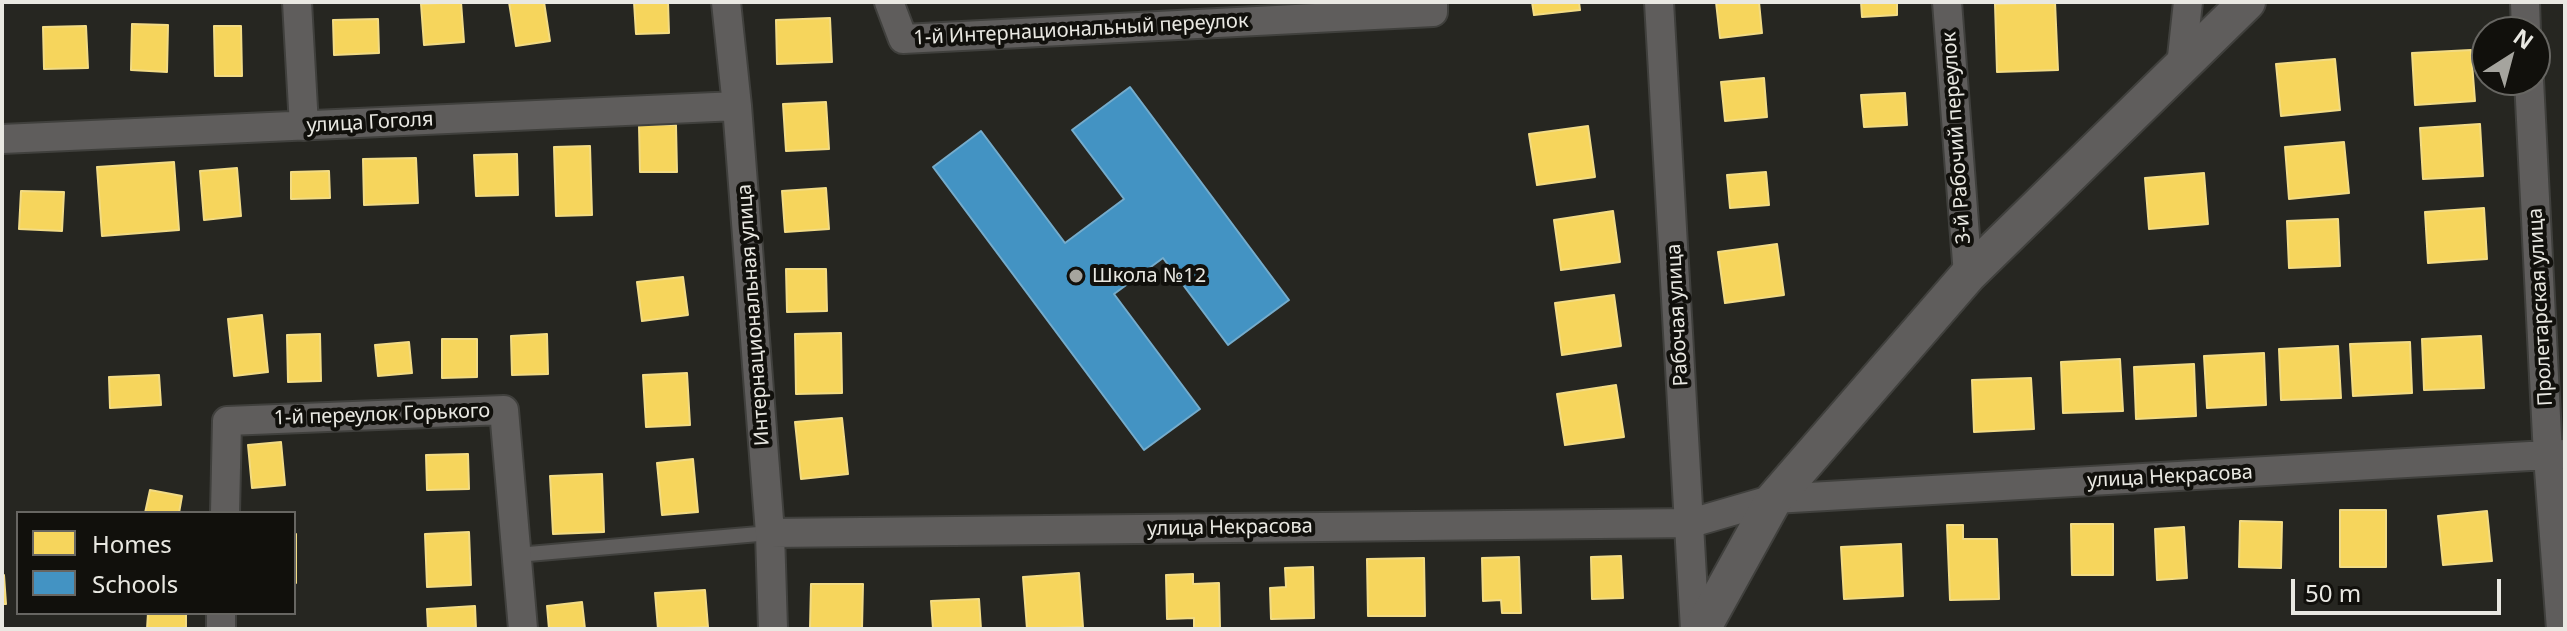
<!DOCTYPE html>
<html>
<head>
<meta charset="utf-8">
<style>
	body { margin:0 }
	#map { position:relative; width:2567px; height:631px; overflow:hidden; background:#262621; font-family:"Noto Sans",sans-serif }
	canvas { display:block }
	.frame { position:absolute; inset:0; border:4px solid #e9e8e2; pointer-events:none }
	.legend { position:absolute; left:16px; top:511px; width:280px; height:104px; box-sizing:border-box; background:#11100c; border:2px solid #676662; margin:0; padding:10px 14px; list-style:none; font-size:24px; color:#e9e8e2 }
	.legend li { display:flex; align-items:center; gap:16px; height:40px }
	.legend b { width:40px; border:2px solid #676662 }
	.north { position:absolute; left:2471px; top:16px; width:80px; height:80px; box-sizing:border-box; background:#11100c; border:2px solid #676662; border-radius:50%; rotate:36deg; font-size:22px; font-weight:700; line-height:32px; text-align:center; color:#e9e8e2 }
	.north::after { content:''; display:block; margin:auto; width:28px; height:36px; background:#a5a49e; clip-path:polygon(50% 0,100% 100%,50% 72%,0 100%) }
	.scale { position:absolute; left:2291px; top:579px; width:210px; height:36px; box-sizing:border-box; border:4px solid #e9e8e2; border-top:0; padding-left:10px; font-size:24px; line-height:28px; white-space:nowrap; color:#e9e8e2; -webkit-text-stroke:6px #11100c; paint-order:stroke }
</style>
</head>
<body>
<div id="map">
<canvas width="2567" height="631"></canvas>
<div class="frame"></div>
<ul class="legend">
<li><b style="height:22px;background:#f6d55c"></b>Homes</li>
<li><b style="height:22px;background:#4393c3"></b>Schools</li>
</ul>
<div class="north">N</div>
<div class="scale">50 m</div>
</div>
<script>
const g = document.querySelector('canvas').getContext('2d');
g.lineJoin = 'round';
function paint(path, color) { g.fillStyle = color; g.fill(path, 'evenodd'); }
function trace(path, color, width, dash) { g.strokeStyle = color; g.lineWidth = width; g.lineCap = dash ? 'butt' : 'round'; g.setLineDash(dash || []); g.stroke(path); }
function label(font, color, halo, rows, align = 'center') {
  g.font = font + ' "Noto Sans",sans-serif'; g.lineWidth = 8; g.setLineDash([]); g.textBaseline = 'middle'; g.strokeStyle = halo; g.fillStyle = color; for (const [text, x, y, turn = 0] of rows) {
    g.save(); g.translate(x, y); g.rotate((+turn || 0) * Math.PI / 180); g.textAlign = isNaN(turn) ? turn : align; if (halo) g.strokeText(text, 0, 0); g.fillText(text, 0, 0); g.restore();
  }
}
const homes = new Path2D(`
	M461 2 464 42 424 45 421 4Z
	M509 2H544L550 41 516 46Z
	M634 2H668L669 33 636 34Z
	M1532 2H1579L1580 10 1534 15Z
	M1716 2H1759L1762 33 1720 38Z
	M1861 2H1897V15L1862 17Z
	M2055 2 2058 70 1997 72 1995 4Z
	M830 18 832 62 777 64 776 20Z
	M378 19 379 53 334 55 333 20Z
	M132 24 168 25 167 72 131 70Z
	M86 26 88 68 44 69 43 27Z
	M214 26H241L242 76H215Z
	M2471 50 2475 101 2415 105 2412 53Z
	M2335 59 2340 110 2281 116 2276 64Z
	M1764 78 1767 117 1725 121 1721 82Z
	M1905 93 1907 125 1864 127 1861 95Z
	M826 102 829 149 786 151 783 104Z
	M2480 124 2483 176 2423 179 2420 128Z
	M639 125H676L677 172H640Z
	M1588 126 1595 177 1537 185 1529 134Z
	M2344 142 2349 193 2289 199 2285 147Z
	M590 146 592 215 556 216 554 147Z
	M517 154 518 195 476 196 474 155Z
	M416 158 418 203 364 205 363 159Z
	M174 162 179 230 102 236 97 167Z
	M237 168 241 216 204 220 200 171Z
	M329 171 330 198 291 199V172Z
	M1766 172 1769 205 1730 208 1727 175Z
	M2204 173 2208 224 2149 229 2145 178Z
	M826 188 829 229 785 232 782 191Z
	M21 191 64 192 62 231 19 229Z
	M2484 208 2487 259 2428 263 2425 212Z
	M1613 211 1620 262 1561 270 1554 220Z
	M2338 219 2340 266 2289 268 2287 221Z
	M1777 244 1784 295 1725 303 1718 252Z
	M786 269H826L827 311 787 312Z
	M683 277 688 315 642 321 637 282Z
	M1614 295 1621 346 1562 355 1555 303Z
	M262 315 268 372 234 376 228 319Z
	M841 333 842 393 796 394 795 334Z
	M320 334 321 381 288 382 287 335Z
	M547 334 548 374 512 375 511 336Z
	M2481 336 2484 388 2424 390 2422 339Z
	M442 339H477V377L442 378Z
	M409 342 412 373 378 376 375 345Z
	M2410 342 2412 393 2353 396 2350 344Z
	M2338 346 2341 398 2281 400 2279 349Z
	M2264 353 2266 405 2207 408 2204 356Z
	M2120 359 2123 411 2063 413 2061 362Z
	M2194 364 2196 416 2136 419 2134 367Z
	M687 373 690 425 646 427 643 375Z
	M159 375 161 405 110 408 109 377Z
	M2031 378 2034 429 1974 432 1972 380Z
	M1616 385 1624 437 1565 445 1557 394Z
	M842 418 848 474 801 479 795 422Z
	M281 442 285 485 252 488 248 445Z
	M468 454 469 489 427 490 426 455Z
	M693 459 698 512 662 515 657 463Z
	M602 474 604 532 553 534 550 476Z
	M150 490 182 496 179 513H145Z
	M2340 510H2386V567H2340Z
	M2487 511 2492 561 2443 565 2438 516Z
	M2240 521 2282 522 2281 568 2239 567Z
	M2071 524H2113V575H2072Z
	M1947 525H1963V539H1997L1999 599 1950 600Z
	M2184 527 2187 578 2157 580 2155 529Z
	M469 532 471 585 427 587 425 534Z
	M294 534H296V583H294Z
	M1901 544 1903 596 1844 599 1841 547Z
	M1621 556 1623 598 1592 599 1591 557Z
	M1519 557 1521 613H1502L1501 600 1483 601 1482 558Z
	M1424 558 1425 616H1368L1367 559Z
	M1313 567 1314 618 1271 619 1270 588 1286 587 1285 568Z
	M1079 573 1083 627 1027 629 1023 577Z
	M1193 574V584L1219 583 1220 628H1194V618L1167 619 1166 575Z
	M2 575H4L6 604H2Z
	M811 584H863L862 629H810Z
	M705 590 708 627 658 629 655 593Z
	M979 599 981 629H933L931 601Z
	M582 602 585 629H549L547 606Z
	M475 606 476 629H428L427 609Z
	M148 613H186V629H147Z`);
const schools = new Path2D(`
	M1130 87 1289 300 1228 345 1163 258 1114 294 1200 409 1144 450 933 167 981 131 1065 243 1124 199 1072 130Z`);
const service = new Path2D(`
	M517 555 770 533`);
const minor = new Path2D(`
	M297 2 304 126
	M726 2 737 106 770 533 773 629
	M889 2 903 39 1433 12V2
	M1659 2 1695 629
	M1947 2 1968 275
	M2525 2 2526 32
	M2181 66 2188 2
	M2529 80 2548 456 2561 629
	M2 139 737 106
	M225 513 227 421 504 410 523 629
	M770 533 1691 523 1774 499 2565 454
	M221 629V613`);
const tertiary = new Path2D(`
	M1702 629 1774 499 1968 275 2247 2`);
const markers = [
	[1076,276,8,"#a5a49e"]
];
const streetNames = [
	["1-й Интернациональный переулок",1081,30,-3],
	["улица Гоголя",370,123,-3],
	["3-й Рабочий переулок",1957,138,-94],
	["Пролетарская улица",2541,307,-93],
	["Интернациональная улица",754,315,-94],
	["Рабочая улица",1678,315,-93],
	["1-й переулок Горького",382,415,-2],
	["улица Некрасова",2170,477,-3],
	["улица Некрасова",1230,528,-1]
];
const poiNames = [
	["Школа №12",1092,276]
];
paint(homes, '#f6d55c');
trace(homes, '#f2db84', 2);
paint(schools, '#4393c3');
trace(schools, '#75accc', 2);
trace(service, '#40403d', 18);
trace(minor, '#40403d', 32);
trace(tertiary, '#40403d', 40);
trace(service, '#5f5d5c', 14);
trace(minor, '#5f5d5c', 28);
trace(tertiary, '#5f5d5c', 36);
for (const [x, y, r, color] of markers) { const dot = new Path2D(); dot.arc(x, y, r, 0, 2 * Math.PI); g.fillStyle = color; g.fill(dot); trace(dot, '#11100c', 3); }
label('20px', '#e9e8e2', '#11100c', streetNames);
label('20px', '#e9e8e2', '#11100c', poiNames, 'left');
</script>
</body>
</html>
